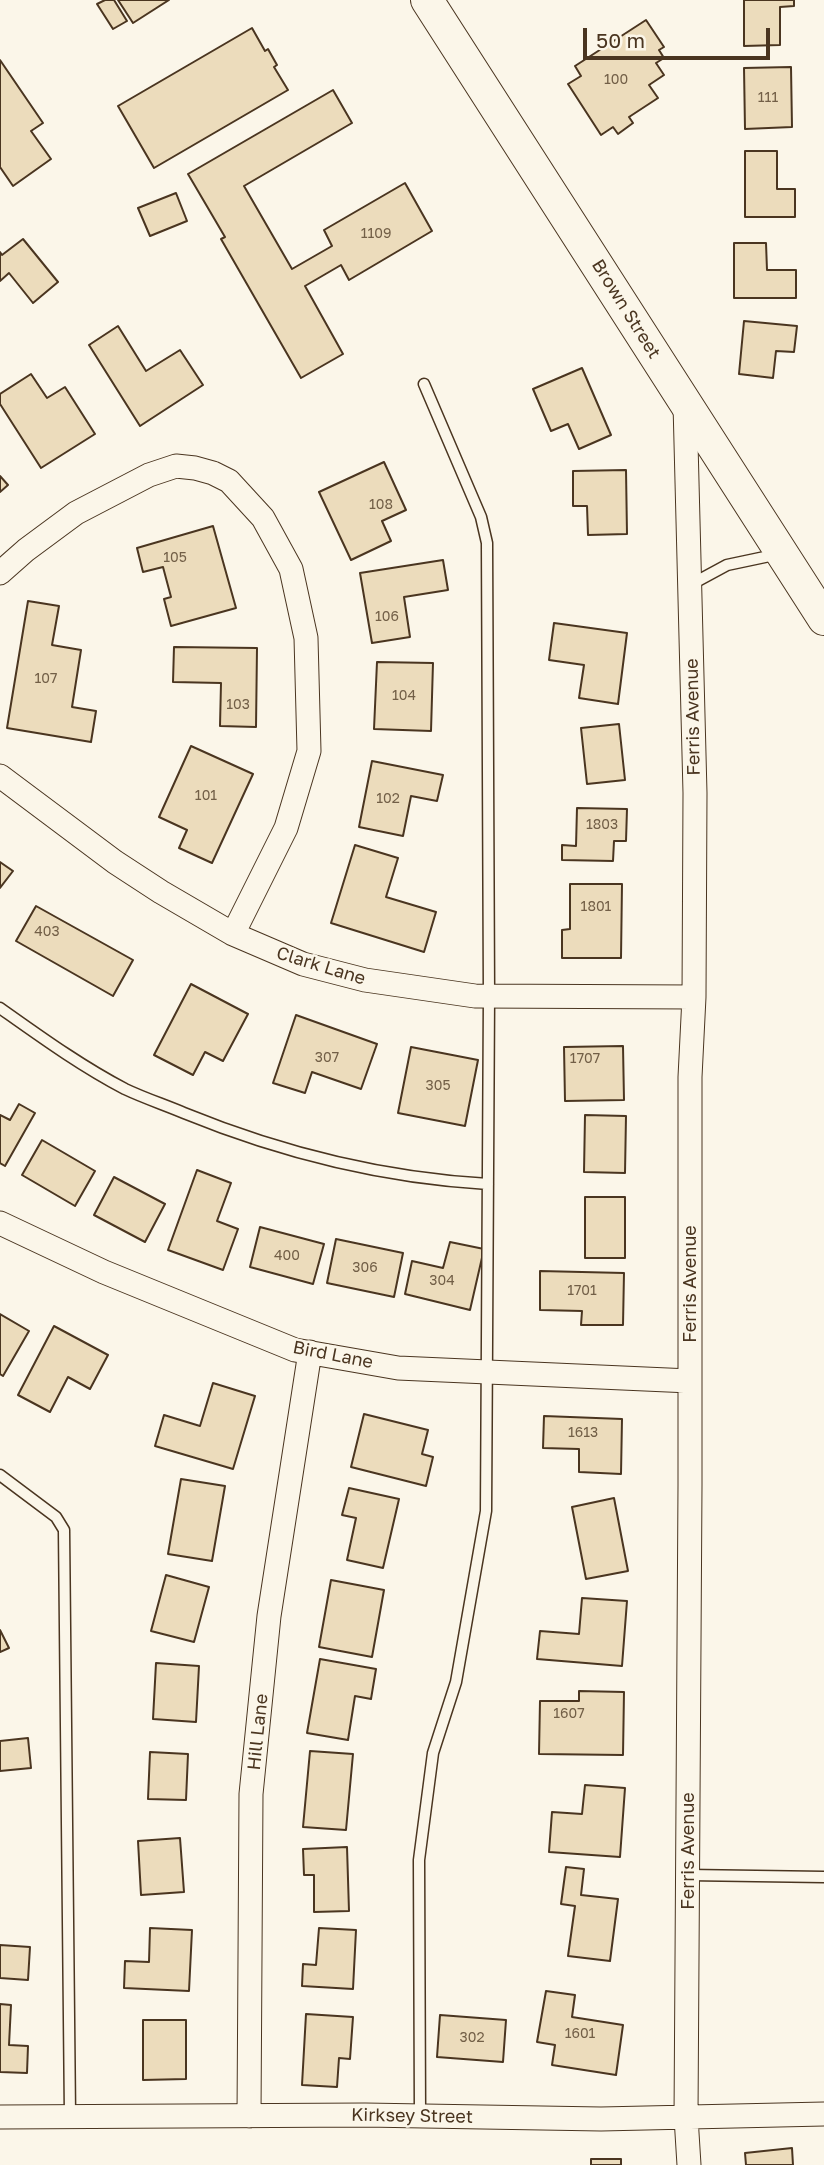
<!DOCTYPE html>
<html>
<head>
<meta charset="utf-8">
<style>
	body { margin:0 }
	#map { position:relative; width:824px; height:2165px; overflow:hidden; background:#fbf6e9; font-family:"Golos Text",sans-serif }
	canvas { display:block }
	.scale { position:absolute; left:583px; top:28px; width:187px; height:32px; box-sizing:border-box; border:4px solid #4a3520; border-top:0; padding-left:9px; font-size:21px; line-height:24px; white-space:nowrap; color:#4a3520; -webkit-text-stroke:5px #fbf6e9; paint-order:stroke }
</style>
</head>
<body>
<div id="map">
<canvas width="824" height="2165"></canvas>
<div class="scale">50 m</div>
</div>
<script>
const g = document.querySelector('canvas').getContext('2d');
g.lineJoin = 'round';
function paint(path, color) { g.fillStyle = color; g.fill(path, 'evenodd'); }
function trace(path, color, width, dash) { g.strokeStyle = color; g.lineWidth = width; g.lineCap = dash ? 'butt' : 'round'; g.setLineDash(dash || []); g.stroke(path); }
function label(font, color, halo, rows, align = 'center') {
  g.font = font + ' "Golos Text",sans-serif'; g.lineWidth = 5; g.setLineDash([]); g.textBaseline = 'middle'; g.strokeStyle = halo; g.fillStyle = color; for (const [text, x, y, turn = 0] of rows) {
    g.save(); g.translate(x, y); g.rotate((+turn || 0) * Math.PI / 180); g.textAlign = isNaN(turn) ? turn : align; if (halo) g.strokeText(text, 0, 0); g.fillText(text, 0, 0); g.restore();
  }
}
const building = new Path2D(`
	M105 0H114L127 21 113 29 97 4Z
	M118 0H169L133 23Z
	M744 0H794V6L780 7V45L744 46Z
	M646 20 664 47 659 50 664 58 656 63 664 75 649 85 658 98 629 117 633 123 618 134 613 127 601 135 568 84 581 76 575 66Z
	M252 28 265 51 268 49 277 65 274 67 288 90 154 168 118 106Z
	M0 60 43 123 31 131 51 159 13 186 0 167Z
	M791 67 792 127 745 129 744 68Z
	M333 90 352 123 244 186 292 269 332 246 324 230 405 183 432 231 349 280 341 265 305 286 343 354 301 378 221 239 225 237 188 174Z
	M745 151H777V189H795V217H745Z
	M176 193 187 221 150 236 138 208Z
	M23 239 58 282 33 303 9 273 0 281V252L2 255Z
	M734 243H766L767 270H796V298H734Z
	M744 321 797 326 794 352 776 351 773 378 739 374Z
	M118 326 146 371 180 350 203 385 140 426 89 345Z
	M582 368 611 435 579 449 568 424 551 431 533 389Z
	M31 374 47 398 65 387 95 434 41 468 0 404V394Z
	M384 462 406 510 382 521 391 541 351 560 319 492Z
	M626 470 627 534 588 535 587 506H573V471Z
	M0 476 8 485 0 492Z
	M213 526 236 608 171 626 164 599 171 597 163 567 143 572 137 548Z
	M443 560 448 590 404 597 410 637 372 643 360 573Z
	M28 601 59 606 52 645 81 650 72 707 96 711 91 742 7 728Z
	M554 623 627 633 618 704 579 698 584 665 549 660Z
	M174 647 257 648 256 727 220 726 221 683 173 682Z
	M377 662 433 663 431 731 374 729Z
	M619 724 625 780 587 784 581 728Z
	M191 746 253 774 212 863 179 848 187 830 159 817Z
	M372 761 443 775 437 801 411 796 403 836 359 827Z
	M577 808 627 809 626 841H614L613 861 562 860V845L576 846Z
	M355 845 398 858 386 897 436 912 424 952 331 923Z
	M0 862 13 871 0 888Z
	M570 884H622L621 958H562V930L570 929Z
	M36 906 133 960 113 996 16 941Z
	M191 984 248 1014 223 1061 205 1052 193 1075 154 1055Z
	M296 1015 377 1044 361 1089 312 1072 305 1093 273 1083Z
	M623 1046 624 1100 565 1101 564 1047Z
	M411 1047 478 1060 465 1126 398 1113Z
	M19 1104 35 1113 5 1166 0 1163V1115L10 1120Z
	M585 1115 626 1116 625 1173 584 1172Z
	M42 1140 95 1171 75 1206 22 1175Z
	M197 1170 231 1183 217 1221 238 1229 223 1270 168 1250Z
	M114 1177 165 1204 145 1242 94 1215Z
	M585 1197H625V1258H585Z
	M260 1227 324 1244 313 1284 250 1267Z
	M336 1239 403 1253 394 1297 327 1283Z
	M450 1242 484 1249 470 1310 405 1294 412 1261 443 1268Z
	M540 1271 624 1273 623 1325H581L582 1311 540 1310Z
	M0 1314 29 1331 3 1376 0 1374Z
	M54 1326 108 1355 90 1389 68 1377 50 1412 18 1395Z
	M213 1383 255 1396 233 1469 155 1446 164 1415 200 1426Z
	M364 1414 428 1430 422 1454 433 1457 426 1486 351 1467Z
	M544 1416 622 1419 621 1474 579 1472V1449L543 1448Z
	M181 1479 225 1486 212 1561 168 1554Z
	M349 1488 399 1499 383 1568 347 1560 356 1518 342 1515Z
	M614 1498 628 1571 586 1579 572 1507Z
	M166 1575 209 1587 194 1642 151 1631Z
	M331 1580 384 1590 372 1657 319 1647Z
	M582 1598 627 1601 622 1666 537 1659 540 1631 579 1634Z
	M0 1630 9 1648 0 1652Z
	M320 1659 376 1669 371 1699 355 1696 348 1740 307 1733Z
	M156 1663 199 1666 196 1722 153 1719Z
	M579 1691 624 1692 623 1755 539 1754 540 1701H579Z
	M28 1738 31 1768 0 1771V1741Z
	M310 1751 353 1754 346 1830 303 1827Z
	M150 1752 188 1754 186 1800 148 1799Z
	M585 1785 625 1788 620 1857 549 1852 552 1812 582 1814Z
	M180 1838 184 1892 141 1895 138 1841Z
	M347 1847 349 1911 314 1912V1875H304L303 1849Z
	M566 1867 584 1869 581 1895 618 1899 610 1961 568 1956 575 1906 561 1904Z
	M150 1928 192 1930 189 1991 124 1988 125 1961 149 1962Z
	M319 1928 356 1930 353 1989 302 1986 303 1964 316 1965Z
	M0 1945 30 1947 28 1980 0 1978Z
	M546 1991 575 1995 572 2017 623 2025 616 2075 552 2065 555 2045 537 2042Z
	M0 2004 11 2005 9 2045 28 2046 27 2073 0 2072Z
	M306 2014 353 2017 350 2059 339 2058 337 2087 302 2085Z
	M440 2015 506 2020 503 2062 437 2057Z
	M143 2020H186V2079L143 2080Z
	M792 2148 793 2165H746L745 2153Z
	M591 2159H621V2165H591Z`);
const lane = new Path2D(`
	M690 585 727 565 779 554
	M0 1008C41 1037 81 1066 125 1089 144 1098 165 1105 184 1113 282 1153 383 1178 488 1184
	M0 1475 56 1517 64 1530 70 2116
	M688 1875 824 1877
	M420 2116 419 1860 433 1753 456 1682 486 1511 489 996 487 543 481 517 424 384`);
const street = new Path2D(`
	M685 404 695 793 694 997 690 1077V1485L686 2117 689 2165
	M0 573 26 550 76 513 149 475 176 466 195 468 213 473 229 481 263 518 291 569 306 638 309 751 286 828 233 934
	M0 776 115 862 161 892 233 934 303 964 365 980 475 996 694 997
	M0 1223 104 1272 295 1350 398 1368 690 1381
	M249 2116 251 1794 269 1616 310 1352
	M0 2117 365 2115 601 2119 824 2114`);
const secondary = new Path2D(`
	M427 0 824 619`);
const numberNames = [
	["100",616,80],
	["111",768,98],
	["1109",376,234],
	["108",381,505],
	["105",175,558],
	["106",387,617],
	["107",46,679],
	["104",404,696],
	["103",238,705],
	["101",206,796],
	["102",388,799],
	["1803",602,825],
	["1801",596,907],
	["403",47,932],
	["307",327,1058],
	["1707",585,1059],
	["305",438,1086],
	["400",287,1256],
	["306",365,1268],
	["304",442,1281],
	["1701",582,1291],
	["1613",583,1433],
	["1607",569,1714],
	["1601",580,2034],
	["302",472,2038]
];
const streetNames = [
	["Brown Street",626,309,58],
	["Ferris Avenue",693,717,-91],
	["Clark Lane",321,966,17],
	["Ferris Avenue",690,1284,-90],
	["Bird Lane",333,1355,11],
	["Hill Lane",258,1732,-84],
	["Ferris Avenue",688,1851,-90],
	["Kirksey Street",412,2116,1]
];
paint(building, '#ecdcbc');
trace(building, '#4a3520', 2);
trace(lane, '#4a3520', 13);
trace(street, '#4a3520', 25);
trace(secondary, '#4a3520', 34);
trace(lane, '#fbf6e9', 10);
trace(street, '#fbf6e9', 23);
trace(secondary, '#fbf6e9', 32);
label('14px', '#725f47', null, numberNames);
label('18px', '#4a3520', '#fbf6e9', streetNames);
</script>
</body>
</html>
